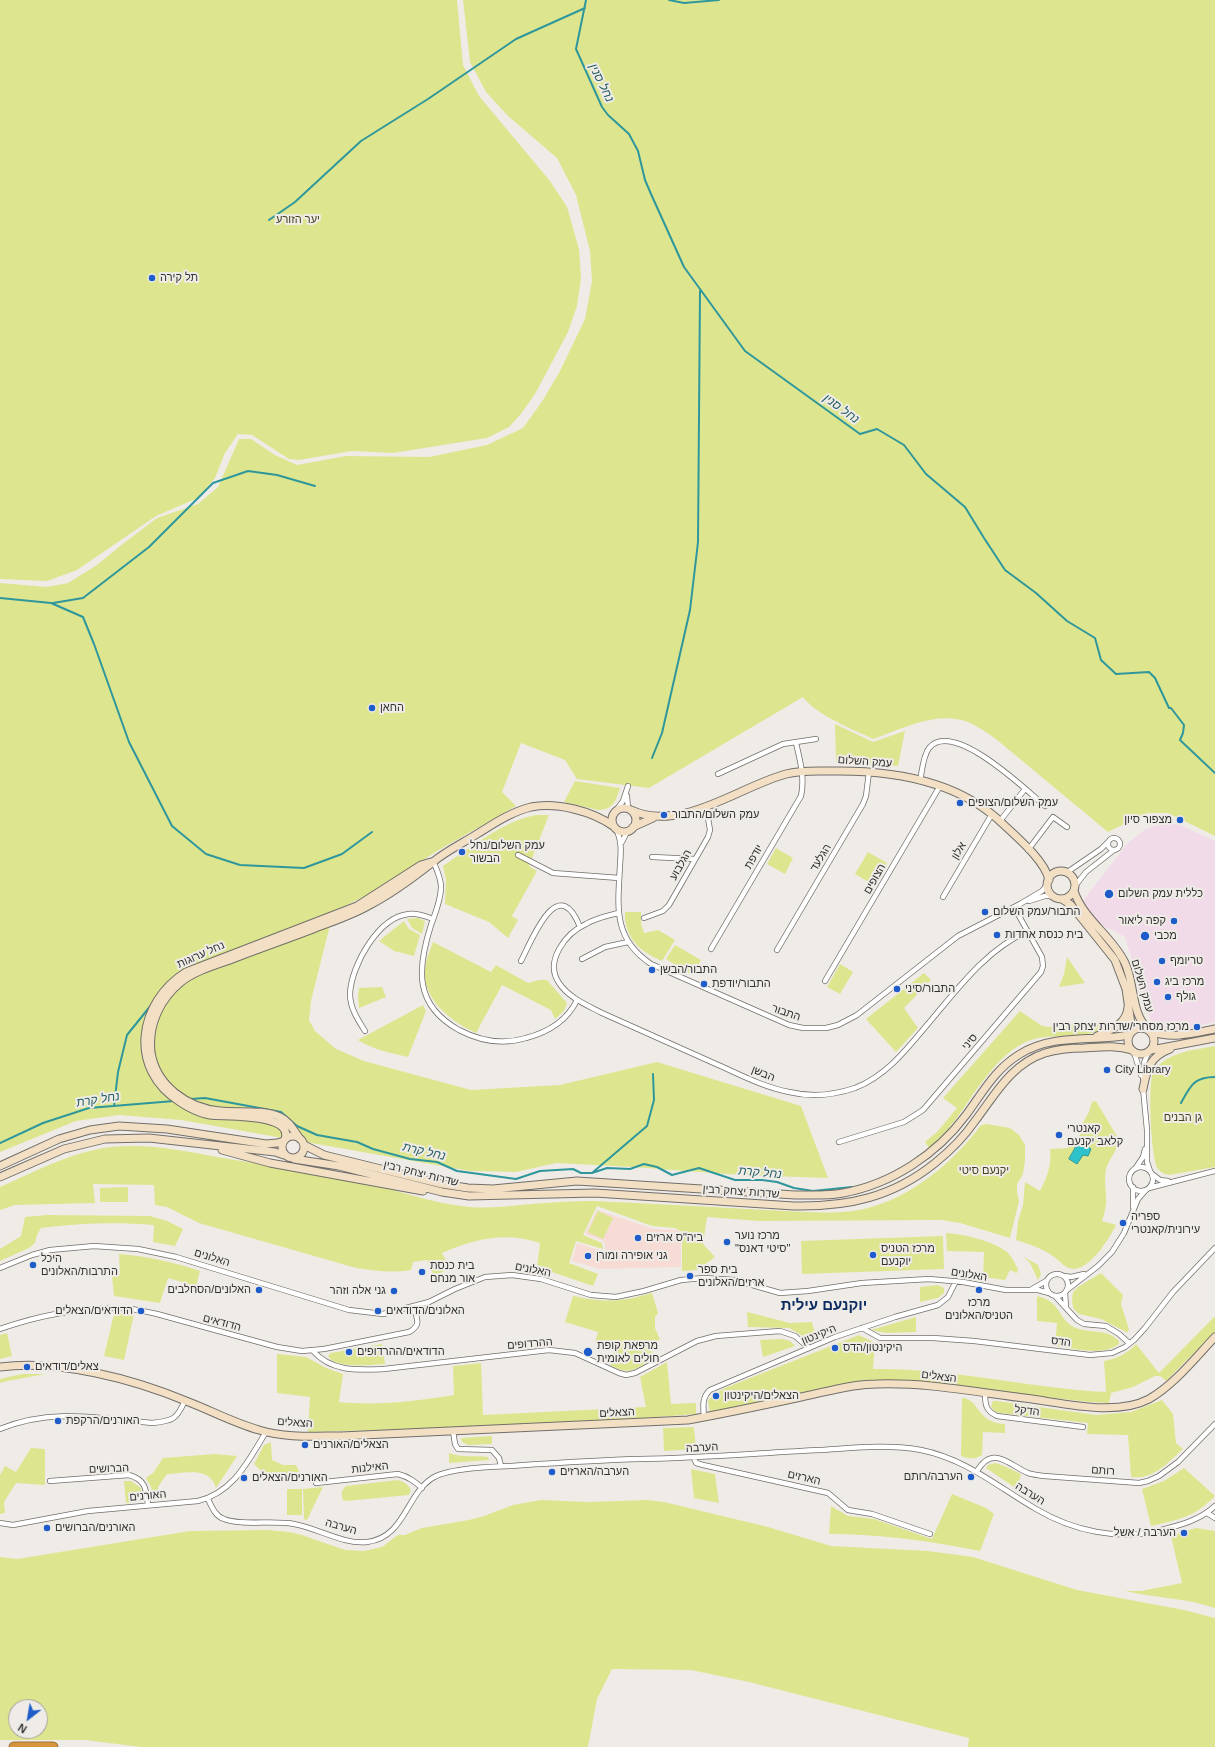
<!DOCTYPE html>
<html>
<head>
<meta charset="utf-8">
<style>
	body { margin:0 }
	#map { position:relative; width:1215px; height:1747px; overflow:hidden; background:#efece8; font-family:Helvetica,sans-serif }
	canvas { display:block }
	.north { position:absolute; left:8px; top:1699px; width:40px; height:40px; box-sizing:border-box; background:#efece8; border:1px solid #a3a29e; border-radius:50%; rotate:211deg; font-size:11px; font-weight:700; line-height:16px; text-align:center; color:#323230 }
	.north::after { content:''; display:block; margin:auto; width:14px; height:18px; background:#1e5dc9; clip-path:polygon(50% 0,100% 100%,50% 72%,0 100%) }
</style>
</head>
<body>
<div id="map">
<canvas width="1215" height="1747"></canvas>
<div class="north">N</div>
</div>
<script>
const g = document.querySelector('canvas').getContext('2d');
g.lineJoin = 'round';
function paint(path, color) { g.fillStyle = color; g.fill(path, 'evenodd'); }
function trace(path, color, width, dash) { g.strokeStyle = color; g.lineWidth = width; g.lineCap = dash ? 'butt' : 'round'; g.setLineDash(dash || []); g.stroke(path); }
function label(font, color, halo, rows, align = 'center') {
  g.font = font + ' Helvetica,"Noto Sans Hebrew",sans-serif'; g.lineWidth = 4; g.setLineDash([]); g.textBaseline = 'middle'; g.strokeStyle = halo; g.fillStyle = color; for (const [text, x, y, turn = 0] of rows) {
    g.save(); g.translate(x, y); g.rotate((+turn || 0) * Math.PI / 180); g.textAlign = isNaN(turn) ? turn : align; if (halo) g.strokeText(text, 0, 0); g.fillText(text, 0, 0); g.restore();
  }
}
const commercial = new Path2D(`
	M1166 822 1180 825 1215 841V1022L1176 1031H1166L1150 1019 1125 937 1096 922 1081 903 1128 843 1144 830Z`);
const education = new Path2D(`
	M597 1210 654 1229 676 1230 681 1232V1267L600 1269 572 1261 577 1243 605 1252 604 1255 606 1251 604 1241 585 1234Z`);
const green = new Path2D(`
	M0 0H457L463 65 479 96 550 181 567 207 579 249 581 278 577 306 568 332 535 394 520 415 509 427 487 438 393 453 352 451 299 460 289 459 252 435 238 434 225 453 215 478 198 498 156 516 77 570 47 581 0 579Z
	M463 0H1215V836L1168 813H1147L1108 832 997 740C988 733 979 727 968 722 937 710 902 729 873 739 854 730 815 714 803 697L649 788 577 779 565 760 521 743 502 792 516 806 437 851 373 892 327 915 329 929 311 1001 309 1020 315 1031 336 1049 364 1061 471 1090 560 1085 657 1062 801 1106 828 1178 741 1175 633 1167 556 1163 516 1172 470 1171 181 1120 119 1115 76 1121 0 1152V583L47 587 68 583 97 565 124 543 157 518 198 504 218 487 239 439H251L275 455 297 465 346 456 429 457 487 445 523 428 543 400 560 371 585 319 592 281 590 251 576 195 557 158 508 116 486 92 470 62Z
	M835 724 873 742 905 731 898 766 836 762Z
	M575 781 620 788C616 801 613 810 598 810L564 802Z
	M536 815H549L529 866 537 871 512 916 518 920 508 938 489 922 445 904 446 880 443 866C470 848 505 820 536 815Z
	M776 848 793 858 785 874 767 864Z
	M868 852 887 863 874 885 855 874Z
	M625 912H641V924L644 933 658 930 675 940 662 961C640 952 624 937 625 912Z
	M418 918 425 921 422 934 412 928 407 919Z
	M404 921 409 929 420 935 414 956 394 951 379 941Z
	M433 942 491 972 496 965 528 983 539 980H547L567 1003 564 1011 555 1019 551 1010 502 985 476 1033C454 1023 428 1004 425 978 423 966 429 953 433 942Z
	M675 945 701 960 692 975 666 959Z
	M1067 957 1085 983 1059 987 1064 974Z
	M840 964 853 972 840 994 827 987Z
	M924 973 931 980 904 1008 918 1028 896 1052 866 1019Z
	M382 987 386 997 359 1008 358 995 359 988Z
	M423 1005 426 1011 408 1057C390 1053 374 1050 358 1040Z
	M1020 1011 1042 1026 1048 1027 1113 1021C1108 1025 1101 1030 1095 1032 1073 1039 1049 1033 1028 1041 997 1054 975 1093 956 1119 948 1130 939 1139 929 1148L925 1142 937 1132 957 1108 943 1098Z
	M1215 1046V1167L1169 1175C1165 1174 1161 1173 1158 1169 1151 1161 1147 1078 1154 1070 1169 1052 1193 1050 1215 1046Z
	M1096 1101 1118 1138C1119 1150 1109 1158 1106 1169 1104 1179 1106 1187 1106 1197 1107 1205 1104 1214 1102 1221L1116 1225C1109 1239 1091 1268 1074 1269 1065 1269 1059 1260 1053 1256 1042 1248 1028 1244 1016 1240L1018 1221 1023 1205 1025 1182 1040 1191C1047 1178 1052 1164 1050 1149L1068 1148 1086 1128 1082 1124 1089 1112 1092 1102Z
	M987 1124 1010 1128 1019 1135 1025 1145V1160L1023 1174 1017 1184V1192L1019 1201 1010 1238 960 1223 941 1220 758 1221 707 1217 703 1244 715 1257 697 1270 682 1271V1232L675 1228 652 1226 597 1206 583 1235 602 1243 603 1249 576 1241 569 1263 598 1274 593 1286 537 1267 540 1243C506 1231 473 1239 442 1253L450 1268 434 1276 427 1260 413 1262 411 1270C392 1273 376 1271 356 1268L199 1223 167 1207 155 1205 154 1185 93 1184 95 1203 15 1205 0 1210V1187C36 1171 71 1152 111 1147 149 1143 186 1151 223 1158 276 1167 330 1174 382 1187 409 1194 434 1203 462 1206 481 1209 500 1207 520 1205 544 1203 568 1201 593 1201 644 1203 696 1206 747 1209 778 1210 810 1214 842 1212 898 1209 949 1168 981 1125Z
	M128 1187V1202H100V1188Z
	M598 1211 613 1218 603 1239 588 1232Z
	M47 1215 150 1216 167 1221 183 1229 175 1246 153 1242 154 1225C116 1222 79 1223 41 1228L37 1235 35 1243 29 1248 0 1261V1249L21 1236 25 1217Z
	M946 1233C963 1234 995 1241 1008 1253 1012 1257 1015 1264 1018 1269L1017 1273 1010 1270 1005 1280 983 1277 984 1252 947 1251Z
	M943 1236 944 1269 802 1274 801 1241Z
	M119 1254C147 1256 173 1262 200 1271L196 1286 168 1278 160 1303 114 1296 112 1276 120 1274Z
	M1024 1257 1038 1265 1041 1274 1038 1280 1030 1263Z
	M1101 1273 1123 1295 1121 1304 1129 1329 1128 1332H1126L1101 1319 1079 1314 1073 1308 1072 1299 1073 1292 1078 1287Z
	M938 1285 944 1288V1293L938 1298 920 1302V1287Z
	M652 1293 658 1313 655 1317V1328L660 1339 650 1345 653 1360C634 1369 630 1376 610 1365L614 1351 595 1343 598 1332 565 1322 573 1296C605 1303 621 1302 652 1293Z
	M1037 1296C1063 1302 1057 1320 1076 1328 1091 1334 1107 1328 1119 1341V1344C1102 1357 1074 1348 1055 1346L1057 1323 1037 1321Z
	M747 1312 790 1323 812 1322 816 1336 810 1340 789 1328 748 1327Z
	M123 1313 134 1314 124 1360 104 1356 114 1314Z
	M1215 1316V1332L1166 1381 1160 1376H1155L1133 1387 1111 1393 1109 1403 1089 1402C1051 1398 1012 1393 974 1388 933 1383 894 1377 853 1382L710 1412 708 1401 713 1395 725 1388 859 1335 875 1343 873 1369C951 1368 1028 1388 1106 1392L1104 1361C1117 1359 1128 1353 1136 1344L1159 1373Z
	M916 1317V1332L886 1333 871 1330Z
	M7 1333 12 1356 0 1359V1335Z
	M782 1339 790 1341 795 1346 763 1357 760 1340Z
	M382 1344 385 1364C373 1365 334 1369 328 1356L331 1353Z
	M277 1354 306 1357 326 1368 343 1374 339 1402C378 1406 415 1401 454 1395L453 1366 481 1363 483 1415 646 1407 640 1377 667 1362 671 1404 696 1403V1414L618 1420 384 1430 308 1432 310 1397 277 1393Z
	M22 1374H46L7 1381 0 1383V1379Z
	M962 1398C980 1399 976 1423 1005 1424V1433L983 1432 982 1455C974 1460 969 1459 961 1456Z
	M1162 1400 1173 1414 1176 1443 1183 1449C1167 1463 1154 1480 1131 1477L1128 1435 1087 1434 1088 1423 1000 1413 994 1411 991 1406 993 1401H997L1096 1415 1131 1412Z
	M694 1427 696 1449 664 1451 663 1428Z
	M492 1436V1444L468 1445 462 1442 461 1438Z
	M271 1442 272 1460 283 1465H296L304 1481 268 1478 254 1464 264 1445Z
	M31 1448 45 1449V1485L16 1483 4 1502 5 1513 0 1514V1475L5 1466 16 1472Z
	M449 1453C462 1458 474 1455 488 1457L489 1460 449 1463Z
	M215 1454 237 1456 216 1488C210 1466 185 1473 167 1474L158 1487V1494L153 1496 151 1487 146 1478 153 1473 163 1458Z
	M995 1463 1004 1466 1021 1474 1017 1489 986 1468 988 1465Z
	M1184 1468 1215 1496C1195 1517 1178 1520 1151 1526L1142 1489 1164 1481Z
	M691 1469 715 1474 719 1503 694 1498Z
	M398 1480C404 1482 408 1484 411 1490L409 1495 346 1501 343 1500C341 1494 341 1491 346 1486Z
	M124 1481H131L141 1488V1496L135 1502 126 1503Z
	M323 1487 307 1520 304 1519 303 1489Z
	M287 1489H302V1515H287Z
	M952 1494 986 1508 994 1514 980 1551C932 1541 878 1534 829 1534L831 1506 848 1516 874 1519 932 1539Z
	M541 1500 588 1502 648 1500 664 1502 768 1527 831 1546 928 1551 973 1557 1077 1590 1184 1610 1215 1618V1747H968L969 1738 749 1682 691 1670 612 1669 597 1699 588 1747H141L85 1740H0V1557L17 1559 190 1531 267 1530 289 1532 302 1535 345 1550 364 1551 382 1547 398 1535H405L422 1528 469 1520 484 1516 513 1505ZM16 1707H40V1731H16Z
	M1196 1528 1215 1531V1608C1186 1598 1155 1598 1125 1591H1141L1182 1583 1171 1536Z`);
const water = new Path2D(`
	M1080 1140 1091 1149 1088 1156 1083 1155 1077 1164 1069 1159Z`);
const stream = new Path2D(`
	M586 0 576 49 602 107 608 115 629 134 638 151 645 180 651 194 684 267 745 351 860 434 877 429 904 445 926 474 965 507 984 538 1005 570 1036 593 1067 621 1095 638 1101 660 1116 674 1149 672 1155 678 1169 708H1171L1184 725 1183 733 1180 740 1215 773
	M669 0 684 3 719 0
	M269 220 295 202 361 141 428 99 516 39 585 8
	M0 598 51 603 83 617 94 644 129 742 172 826 206 854 240 865 304 868 342 854 372 832
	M53 603 83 598 149 547 213 483 248 471 277 475 315 486
	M652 758 662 733 690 610 698 542 700 291
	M191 1099 205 1098 281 1112 297 1126 317 1135 357 1142 373 1149 410 1159 437 1162 457 1171 472 1173 516 1179 540 1171 573 1169 581 1173H592L607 1168 630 1169 644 1164 657 1167 672 1175 699 1168 735 1180H762L777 1182 794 1188 813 1191 852 1187
	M1181 1103C1190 1086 1194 1077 1215 1077
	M114 1106 118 1072 127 1035 152 1004
	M0 1143 43 1123 89 1108 174 1101
	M592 1173 647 1126 654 1100 653 1074`);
const street = new Path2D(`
	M718 774 783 744 816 739
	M920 781C922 771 923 756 929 748 953 719 1026 790 1045 806
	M627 796 628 809
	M617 809 623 801 628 786
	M1000 821 1025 789
	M616 829C622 841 621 852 620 865 618 906 612 938 651 964L789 1025 803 1028H826L838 1025 857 1015 958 936 1020 904 1042 891 1048 884
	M1108 844a6 6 0 1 1 12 0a6 6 0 1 1-12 0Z
	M622 842 626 834 629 830
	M1028 850 1053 817 1067 827
	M518 855 553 873 619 878
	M652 857 695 859
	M433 861C437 870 441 878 441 887 441 900 435 914 431 925 417 969 414 1005 459 1030 480 1041 503 1045 526 1038 549 1032 567 1021 577 1000
	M1066 873 1101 849 1109 841
	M1075 886 1086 872 1114 850
	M943 897 992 814
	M1029 901 1045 896H1053
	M618 913C607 916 596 918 586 924 566 933 544 961 559 983 569 998 587 1005 602 1013 640 1030 678 1047 716 1064 739 1074 763 1087 789 1092 810 1097 834 1095 855 1088 886 1076 906 1050 927 1025 956 991 985 950 1028 931
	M644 918 663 911 669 905 708 837 710 830 706 806
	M711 949 801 796C805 778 800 760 796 743
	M777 950 863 804 866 796 869 772
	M582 959 605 947 628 942
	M521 961C532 940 558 871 580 927
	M825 981 940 786
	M365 1031C358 1020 350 1008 350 994 351 966 378 917 409 914 417 913 425 916 433 919
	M1134 1052 1141 1075
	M1143 1078 1144 1063 1148 1053
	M1143 1088 1147 1130V1162L1150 1171
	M839 1142 904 1122 923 1110 1041 972 1043 966 1042 957 1014 907
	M1129 1179a12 12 0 1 1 24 0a12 12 0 1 1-24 0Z
	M1135 1169 1143 1157 1145 1149
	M1152 1174 1160 1180 1168 1181
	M1133 1187V1207
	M1149 1188 1215 1171
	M0 1268 32 1255 50 1250 94 1246 138 1249 176 1257 349 1310 383 1314 429 1302 455 1289 485 1277 512 1275 541 1279 591 1295 616 1297 644 1291 681 1280 704 1278 735 1280 780 1293 808 1291 862 1283 929 1279 963 1282 1006 1290H1038L1049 1293
	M1046 1285a11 11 0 1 1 22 0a11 11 0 1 1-22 0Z
	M1064 1276 1071 1277 1084 1274
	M1032 1289 1046 1281
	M1067 1290 1098 1266 1112 1252 1124 1233 1138 1199 1146 1190
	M1065 1293 1066 1307
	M1055 1296 1077 1320 1084 1324 1106 1326 1119 1334 1129 1343
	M862 1328 880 1338H933L974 1341 1090 1355 1112 1353 1125 1347 1134 1340 1145 1328 1173 1292 1215 1248
	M0 1329C37 1316 79 1308 118 1308 131 1308 144 1311 157 1314L277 1347 302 1351 324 1349 409 1332C422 1325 417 1318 413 1307
	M313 1351C332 1372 357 1370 384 1369L549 1350 575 1353 619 1373 626 1375 635 1373 697 1341 716 1336 780 1331 795 1336 809 1348
	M985 1393C985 1405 986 1411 997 1416L1083 1427
	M704 1417C703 1406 702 1397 710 1390L835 1337 895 1317 938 1305 948 1297 956 1281
	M0 1429C51 1408 99 1418 152 1423 172 1421 177 1420 185 1400
	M453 1431 455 1444 458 1449 492 1450 499 1458 501 1466
	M694 1458 696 1463 703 1465 828 1493 848 1510 872 1514 930 1534
	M977 1471C993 1444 1009 1465 1028 1473 1033 1475 1039 1475 1044 1476L1139 1483 1148 1481 1159 1476 1178 1462 1215 1424
	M50 1481 129 1475C146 1480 146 1489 148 1505
	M316 1483 398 1474C409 1477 414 1481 422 1488
	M208 1499C212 1507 215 1516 224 1519 241 1526 274 1520 294 1524 317 1528 345 1545 367 1542 404 1538 406 1496 431 1479 446 1468 490 1467 510 1466 554 1463 597 1460 640 1459 700 1458 759 1453 819 1450 853 1448 887 1444 921 1450 966 1459 998 1487 1036 1509 1073 1531 1119 1541 1161 1530 1181 1525 1200 1520 1215 1506
	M1207 1513 1215 1518
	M0 1523 13 1525 88 1511 198 1501C234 1492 248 1461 266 1432`);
const secondary = new Path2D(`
	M612 820a12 12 0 1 1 24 0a12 12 0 1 1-24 0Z
	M631 810C681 833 738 787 786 774 801 770 816 771 831 771 891 770 958 780 1003 824 1018 838 1045 861 1049 880
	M633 827 653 818
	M1047 885a14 14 0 1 1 28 0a14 14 0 1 1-28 0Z
	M1074 891C1083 919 1113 937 1125 963 1135 984 1131 1014 1148 1029
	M1062 899 1071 905 1115 960 1118 968 1126 989 1132 1031
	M1128 1041a13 13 0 1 1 26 0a13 13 0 1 1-26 0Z
	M1152 1032C1173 1039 1194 1033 1215 1029
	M1097 1036C1111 1030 1127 1024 1128 1007
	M1151 1050 1215 1038
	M1143 1089C1147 1069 1149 1057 1170 1049
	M282 1147a11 11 0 1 1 22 0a11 11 0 1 1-22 0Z
	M285 1139C294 1113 225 1117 210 1115 199 1113 189 1108 180 1102 127 1069 138 1002 186 972L357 906 421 865 431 862
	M300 1139C294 1131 290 1122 280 1117 262 1109 239 1113 220 1111 188 1108 156 1086 151 1052 148 1025 160 999 181 982 196 970 217 965 235 958 261 948 287 939 313 929 331 922 350 916 368 906 391 894 413 878 433 862 446 851 463 843 477 834 495 823 511 812 531 807 557 802 592 811 613 826
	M304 1145 324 1155 442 1184 468 1188 493 1189 577 1181 795 1195C811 1195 827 1196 843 1193 892 1184 937 1154 966 1115 983 1092 995 1069 1020 1054 1044 1039 1072 1039 1100 1038 1110 1037 1120 1038 1130 1034
	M222 1150 270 1163 423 1191
	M294 1159 339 1166 442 1192 469 1196 595 1193 794 1206C848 1207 893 1197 935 1163 950 1151 964 1137 975 1121 995 1095 1011 1064 1045 1053 1058 1049 1071 1048 1084 1048 1101 1047 1116 1045 1132 1050
	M0 1166 59 1139 90 1130 119 1126 167 1129 266 1144 277 1143 284 1141
	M0 1177 64 1149 105 1139 149 1138 275 1152 284 1155
	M0 1367C58 1359 133 1379 186 1401 210 1410 234 1423 259 1430 285 1438 314 1436 341 1436L688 1420C726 1413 764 1405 801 1397 826 1392 851 1384 876 1384 928 1382 981 1393 1032 1399 1067 1404 1117 1416 1149 1399 1174 1385 1195 1358 1215 1337`);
const highway = new Path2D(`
	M14 1747H53`);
const markers = [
	[152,278,4,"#1e5dc9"],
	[372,708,4,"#1e5dc9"],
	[960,803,4,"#1e5dc9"],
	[664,815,4,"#1e5dc9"],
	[1180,820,4,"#1e5dc9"],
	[462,852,4,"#1e5dc9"],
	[1109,894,5,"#1e5dc9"],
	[985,912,4,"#1e5dc9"],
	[1174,921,4,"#1e5dc9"],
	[997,935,4,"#1e5dc9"],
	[1145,936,5,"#1e5dc9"],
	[1162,961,4,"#1e5dc9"],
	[652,970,4,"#1e5dc9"],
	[1157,982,4,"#1e5dc9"],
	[704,984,4,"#1e5dc9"],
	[897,989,4,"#1e5dc9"],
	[1168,997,4,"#1e5dc9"],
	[1197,1027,4,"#1e5dc9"],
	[1107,1070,4,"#1e5dc9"],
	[1059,1135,4,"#1e5dc9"],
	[1123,1223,4,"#1e5dc9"],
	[638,1238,4,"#1e5dc9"],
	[727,1242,4,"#1e5dc9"],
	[873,1255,4,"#1e5dc9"],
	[588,1256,4,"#1e5dc9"],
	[33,1265,4,"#1e5dc9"],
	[422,1272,4,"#1e5dc9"],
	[690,1276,4,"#1e5dc9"],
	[259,1290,4,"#1e5dc9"],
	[979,1290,4,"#1e5dc9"],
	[394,1291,4,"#1e5dc9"],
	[141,1311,4,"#1e5dc9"],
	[378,1311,4,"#1e5dc9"],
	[835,1348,4,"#1e5dc9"],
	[349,1352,4,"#1e5dc9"],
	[588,1352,5,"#1e5dc9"],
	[27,1367,4,"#1e5dc9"],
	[716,1396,4,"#1e5dc9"],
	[58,1421,4,"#1e5dc9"],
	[305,1445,4,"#1e5dc9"],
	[552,1472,4,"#1e5dc9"],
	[971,1477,4,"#1e5dc9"],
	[244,1478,4,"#1e5dc9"],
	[47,1528,4,"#1e5dc9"],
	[1184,1533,4,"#1e5dc9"]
];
const parkNames = [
	["יער הזורע",298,220],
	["גן הבנים",1183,1118],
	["יקנעם סיטי",984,1171]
];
const poiNames = [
	["תל קירה",160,278],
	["החאן",380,708],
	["עמק השלום/הצופים",968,803],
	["עמק השלום/התבור",672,815],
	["מצפור סיון",1172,820,"right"],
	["עמק השלום/נחל",470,846],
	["הבשור",470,859],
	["כללית עמק השלום",1118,894],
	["התבור/עמק השלום",993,912],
	["קפה ליאור",1166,921,"right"],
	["בית כנסת אחדות",1005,935],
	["מכבי",1154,936],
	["טריומף",1170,961],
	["התבור/הבשן",660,970],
	["מרכז ביג",1165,982],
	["התבור/יודפת",712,984],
	["התבור/סיני",905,989],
	["גולף",1176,997],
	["מרכז מסחרי/שדרות יצחק רבין",1189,1027,"right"],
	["City Library",1115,1070],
	["קאנטרי",1067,1129],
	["קלאב יקנעם",1067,1142],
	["ספריה",1131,1217],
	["עירונית/קאנטרי",1131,1230],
	["מרכז נוער",735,1236],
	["\"סיטי דאנס\"",735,1249],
	["ביה\"ס ארזים",646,1238],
	["מרכז הטניס",881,1249],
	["יוקנעם",881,1262],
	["גני אופירה ומורן",596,1256],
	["היכל",41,1259],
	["התרבות/האלונים",41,1272],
	["בית כנסת",430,1266],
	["אור מנחם",430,1279],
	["בית ספר",698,1270],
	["ארזים/האלונים",698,1283],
	["האלונים/הסחלבים",251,1290,"right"],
	["גני אלה וזהר",386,1291,"right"],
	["מרכז",979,1303,"center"],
	["הטניס/האלונים",979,1316,"center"],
	["הדודאים/הצאלים",133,1311,"right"],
	["האלונים/הדודאים",386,1311],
	["מרפאת קופת",597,1346],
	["חולים לאומית",597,1359],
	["היקינטון/הדס",843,1348],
	["הדודאים/ההרדופים",357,1352],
	["צאלים/דודאים",35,1367],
	["הצאלים/היקינטון",724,1396],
	["האורנים/הרקפת",66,1421],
	["הצאלים/האורנים",313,1445],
	["הערבה/הארזים",560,1472],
	["הערבה/רותם",963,1477,"right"],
	["האורנים/הצאלים",252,1478],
	["האורנים/הברושים",55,1528],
	["הערבה / אשל",1176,1533,"right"]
];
const streetNames = [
	["עמק השלום",865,762,4],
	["אלון",959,851,-59],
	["יודפת",754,857,-60],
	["הגלעד",821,858,-59],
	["הגלבוע",681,865,-60],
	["הצופים",875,879,-60],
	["נחל ערוגות",201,955,-24],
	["עמק השלום",1142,986,74],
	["התבור",786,1013,19],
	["סיני",970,1042,-50],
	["הבשן",763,1074,22],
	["שדרות יצחק רבין",421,1174,14],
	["שדרות יצחק רבין",741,1192,4],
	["האלונים",212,1258,17],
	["האלונים",533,1270,11],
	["האלונים",969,1275,9],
	["הדודאים",222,1323,15],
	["היקינטון",819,1335,-22],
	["הדס",1061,1342,7],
	["ההרדופים",530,1344,-5],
	["הצאלים",939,1377,7],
	["הדקל",1027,1411,7],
	["הצאלים",617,1413,-3],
	["הצאלים",295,1423,4],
	["הערבה",702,1448,-3],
	["האילנות",370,1468,-6],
	["הברושים",109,1469,-2],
	["רותם",1103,1471,4],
	["הארזים",804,1478,13],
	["הערבה",1030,1494,32],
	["האורנים",148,1496,-5],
	["הערבה",341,1527,16]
];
const waterNames = [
	["נחל סנין",601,83,64],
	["נחל סנין",841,409,36],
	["נחל קרת",98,1100,-9],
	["נחל קרת",424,1152,13],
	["נחל קרת",760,1173,5]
];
const districtNames = [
	["יוקנעם עילית",824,1306]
];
paint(commercial, '#f2dbe8');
paint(education, '#f6dcd5');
paint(green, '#dde68e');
paint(water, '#2ec2cb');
trace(water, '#2f979c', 1);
trace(stream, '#2f979c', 2);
trace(street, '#716f6b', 6);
trace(secondary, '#716f6b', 9);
trace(highway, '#9d7238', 11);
trace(street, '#fff', 4.5);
trace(secondary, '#f3dfc4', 7);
trace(highway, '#d6943c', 9);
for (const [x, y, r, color] of markers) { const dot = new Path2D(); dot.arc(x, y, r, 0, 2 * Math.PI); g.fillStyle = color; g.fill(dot); trace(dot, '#efece8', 1.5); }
label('11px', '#40431c', '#efece8', parkNames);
label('11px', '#323230', '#efece8', poiNames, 'left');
label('11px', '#323230', '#efece8', streetNames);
label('italic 12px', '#265f63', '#efece8', waterNames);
label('bold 15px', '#0d2b60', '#efece8', districtNames);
</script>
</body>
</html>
